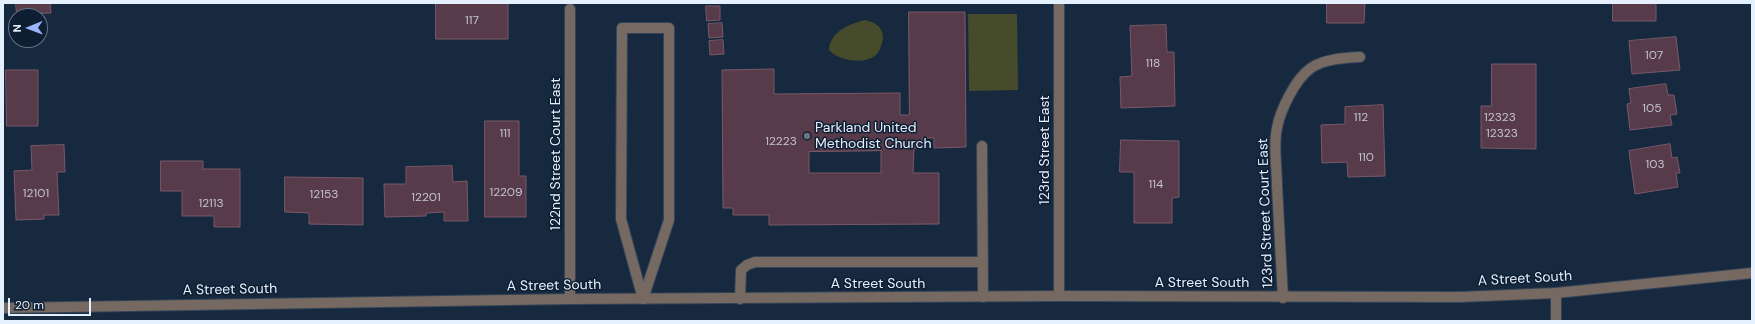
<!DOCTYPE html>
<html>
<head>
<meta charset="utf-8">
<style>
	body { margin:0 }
	#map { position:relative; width:1755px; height:324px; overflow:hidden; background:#17293e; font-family:"DM Sans",sans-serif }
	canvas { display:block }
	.frame { position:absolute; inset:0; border:4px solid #e5f0fe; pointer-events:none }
	.north { position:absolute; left:8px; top:8px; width:40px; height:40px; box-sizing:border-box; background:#0e1f33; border:1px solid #647384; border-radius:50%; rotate:269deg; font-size:11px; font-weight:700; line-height:16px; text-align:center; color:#e5f0fe }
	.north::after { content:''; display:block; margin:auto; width:14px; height:18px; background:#98b5fd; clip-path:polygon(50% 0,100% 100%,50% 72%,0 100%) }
	.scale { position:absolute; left:8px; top:298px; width:83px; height:18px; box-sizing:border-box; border:2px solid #e5f0fe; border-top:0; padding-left:5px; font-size:12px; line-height:14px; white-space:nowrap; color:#e5f0fe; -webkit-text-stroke:3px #0e1f33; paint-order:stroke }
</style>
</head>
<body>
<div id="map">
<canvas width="1755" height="324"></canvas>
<div class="frame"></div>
<div class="north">N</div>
<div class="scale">20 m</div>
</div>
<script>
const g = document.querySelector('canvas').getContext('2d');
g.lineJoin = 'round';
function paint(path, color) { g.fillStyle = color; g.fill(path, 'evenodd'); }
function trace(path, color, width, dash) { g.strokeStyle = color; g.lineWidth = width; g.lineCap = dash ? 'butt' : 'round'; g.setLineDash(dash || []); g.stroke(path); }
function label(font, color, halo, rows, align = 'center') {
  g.font = font + ' "DM Sans",sans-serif'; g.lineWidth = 3; g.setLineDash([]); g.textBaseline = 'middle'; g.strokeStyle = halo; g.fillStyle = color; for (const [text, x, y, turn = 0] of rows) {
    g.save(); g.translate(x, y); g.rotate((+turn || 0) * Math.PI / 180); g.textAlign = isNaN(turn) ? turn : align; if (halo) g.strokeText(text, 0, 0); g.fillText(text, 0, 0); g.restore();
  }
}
const green = new Path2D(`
	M968 14H1017L1018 90 969 91Z
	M865 20C879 23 887 32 881 46 880 49 878 53 876 55 865 65 838 61 829 50 830 32 849 24 865 20Z`);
const building = new Path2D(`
	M16 3H50L51 13 17 14Z
	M436 3H508V39H436Z
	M1327 3H1365L1364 23H1327Z
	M1613 3H1656V21H1613Z
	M706 6H720V20L707 21Z
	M909 12H965L966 147 934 148V138H922V148H914L913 173H939V224L769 225V215H733V208H723L722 70 774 69V94L900 93V115H909ZM881 151V173H809V152Z
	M722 23 723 37 709 38 708 24Z
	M1166 25 1167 52H1174L1175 106 1121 108 1120 77 1132 76 1130 26Z
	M1676 37 1680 70 1632 74 1629 41Z
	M723 40 724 54 710 55 709 41Z
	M1492 64H1536V149L1481 148V106H1491Z
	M6 70H38V126H7Z
	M1666 84 1668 95H1674L1677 114 1670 115 1672 125 1630 130 1627 104 1631 103 1629 89Z
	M1383 105 1385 176 1348 177 1347 162 1322 163 1321 125 1345 124V107Z
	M485 121H519V176H526V217H485Z
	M1121 140 1179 141V197L1172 198V223H1134V172H1120Z
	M1670 144 1672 158 1677 157 1680 173H1676L1678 187 1635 194 1629 151Z
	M64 145 65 172H57L59 215H44V219L16 220 14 171 32 170 31 146Z
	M161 161H203V169H240V227H214V216H182V191H161Z
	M452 166 453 182 467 181 468 221H444V212L426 213V216L385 217 384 184H406V167Z
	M285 177 363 178V225L309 224V213L285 212Z`);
const service = new Path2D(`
	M622 28H669V220L643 299 621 219Z
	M982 146 983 297
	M740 299 741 270 747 265 755 262H983`);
const minor = new Path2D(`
	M570 9V299
	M1556 293V321
	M1059 296V3
	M1283 298C1281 261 1279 223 1277 186 1277 167 1273 146 1277 128 1280 111 1295 79 1311 68 1324 59 1344 58 1360 57`);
const tertiary = new Path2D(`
	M3 308 570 299 1059 296 1460 297 1556 293 1752 273`);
const markers = [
	[807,136,4,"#6b7280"]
];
const numberNames = [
	["117",472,21],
	["107",1654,56],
	["118",1153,64],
	["105",1652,109],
	["112",1361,118],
	["12323",1500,118],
	["111",505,134],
	["12323",1502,134],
	["12223",781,142],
	["110",1366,158],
	["103",1655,165],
	["114",1156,185],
	["12209",506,193],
	["12101",36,194],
	["12153",324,195],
	["12201",426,198],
	["12113",211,204]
];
const poiNames = [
	["Parkland United",815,128],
	["Methodist Church",815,144]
];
const streetNames = [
	["123rd Street East",1045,150,-90],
	["122nd Street Court East",556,154,-90],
	["123rd Street Court East",1266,213,-92],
	["A Street South",1525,279,-3],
	["A Street South",1202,283],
	["A Street South",878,284],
	["A Street South",554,286,-1],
	["A Street South",230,290,-1]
];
paint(green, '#454b2b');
paint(building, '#583b4a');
trace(building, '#785969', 1);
trace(service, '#344559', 12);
trace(minor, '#344559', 12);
trace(tertiary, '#344559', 12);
trace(service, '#766961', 10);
trace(minor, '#766961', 10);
trace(tertiary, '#766961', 10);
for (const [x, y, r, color] of markers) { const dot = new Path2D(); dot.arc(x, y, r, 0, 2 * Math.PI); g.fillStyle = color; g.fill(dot); trace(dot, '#0e1f33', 1.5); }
label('12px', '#c2c3d1', null, numberNames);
label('14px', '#e5f0fe', '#0e1f33', poiNames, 'left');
label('14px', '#e5f0fe', '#0e1f33', streetNames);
</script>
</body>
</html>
